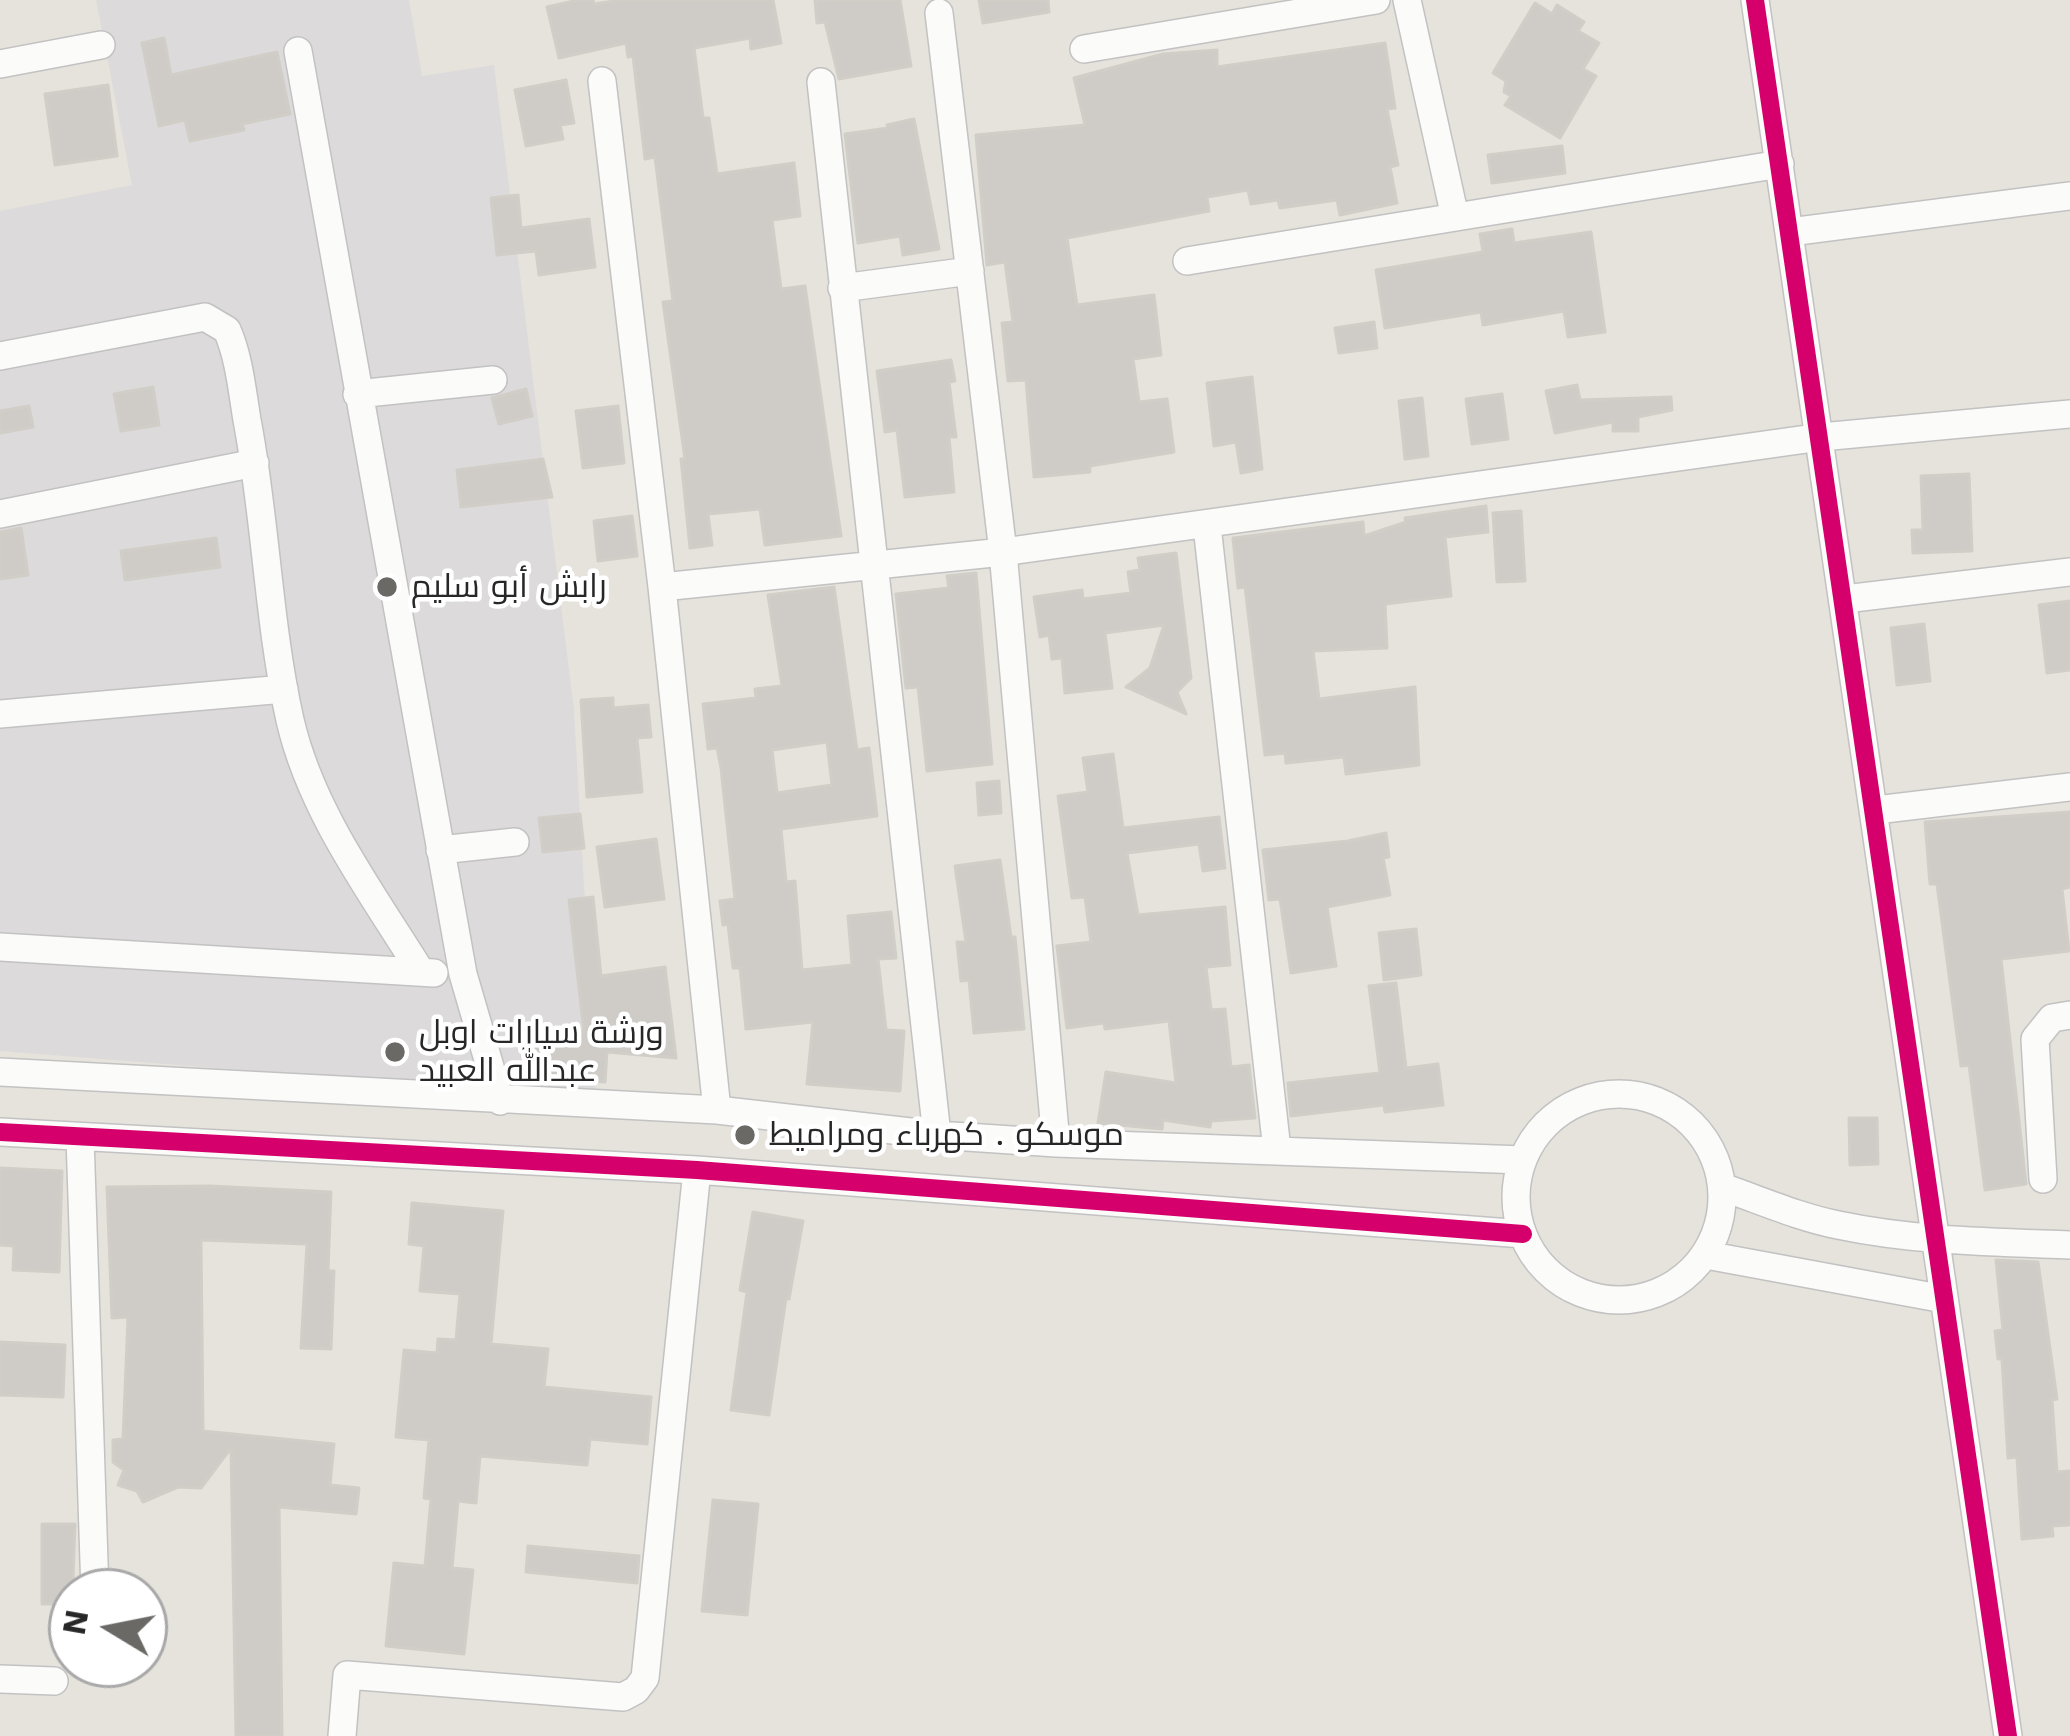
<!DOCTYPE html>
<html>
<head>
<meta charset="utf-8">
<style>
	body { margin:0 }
	#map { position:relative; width:2070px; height:1736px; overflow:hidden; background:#e6e3dc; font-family:"Work Sans",sans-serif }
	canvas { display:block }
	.north { position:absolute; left:48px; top:1568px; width:120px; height:120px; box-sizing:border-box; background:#fff; border:3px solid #a9a9a9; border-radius:50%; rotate:280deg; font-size:33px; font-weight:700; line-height:48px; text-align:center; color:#272727 }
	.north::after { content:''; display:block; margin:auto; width:42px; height:54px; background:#6a6966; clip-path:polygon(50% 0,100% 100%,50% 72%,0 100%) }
</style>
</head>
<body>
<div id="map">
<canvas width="2070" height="1736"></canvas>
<div class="north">N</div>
</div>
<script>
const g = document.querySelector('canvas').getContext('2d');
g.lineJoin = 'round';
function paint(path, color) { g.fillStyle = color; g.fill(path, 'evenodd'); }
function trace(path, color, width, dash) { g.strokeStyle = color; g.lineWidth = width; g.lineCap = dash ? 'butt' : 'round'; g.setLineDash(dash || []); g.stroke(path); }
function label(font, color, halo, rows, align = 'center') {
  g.font = font + ' "Work Sans",Cairo,sans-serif'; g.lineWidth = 9; g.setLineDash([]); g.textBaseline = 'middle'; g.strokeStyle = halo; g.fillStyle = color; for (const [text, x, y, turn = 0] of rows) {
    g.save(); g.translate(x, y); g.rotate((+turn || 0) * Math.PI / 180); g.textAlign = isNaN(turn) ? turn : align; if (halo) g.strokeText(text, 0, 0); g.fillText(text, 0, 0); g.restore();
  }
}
const industrial = new Path2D(`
	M96 0H409L422 76 494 65 574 710 596 1098 0 1051V211L132 185Z`);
const building = new Path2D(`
	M578 0H593L594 4 621 0H773L781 43 751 49 750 38 694 48 703 118H709L717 174 794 163 800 216 772 220 781 289 805 286 841 536 765 545 760 509 708 514 712 545 690 548 681 459H685L663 302 673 301 655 157 645 159 633 56 628 57 626 43 559 58 547 7Z
	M815 0H900L911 66 839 79 825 22 817 23Z
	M979 0H1048L1049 12 983 23Z
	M1535 3 1552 14 1557 5 1584 22 1578 31 1599 43 1583 69 1596 76 1560 138 1505 105 1511 96 1504 92 1506 81 1493 73Z
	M164 38 171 75 277 52 290 114 242 124 244 130 190 141 185 120 159 126 142 43Z
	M1385 43 1395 108 1387 109 1398 165 1390 167 1397 203 1340 215 1337 200 1280 208 1278 200 1251 204 1248 190 1207 197 1209 211 1067 238 1077 305 1154 295 1161 355 1133 359 1139 402 1167 399 1174 452 1090 466V472L1034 477 1026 380 1008 381 1002 323 1013 322 1005 262 987 265 976 135 1085 125 1074 78 1163 54 1217 50V67Z
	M566 80 574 123 560 125 563 139 526 146 515 90Z
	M108 85 117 156 55 165 45 94Z
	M914 119 939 249 903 255 900 236 858 243 845 134 888 128 887 125Z
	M1562 146 1565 173 1492 183 1488 155Z
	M518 195 521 228 589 219 595 267 539 275 536 251 497 255 491 198Z
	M1512 229 1514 243 1591 232 1605 332 1568 337 1564 311 1483 325 1481 312 1385 328 1376 270 1483 252 1480 234Z
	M1374 322 1377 348 1339 353 1335 328Z
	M951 360 955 381 949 382 956 437H949L954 492 905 497 897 430 885 432 877 371Z
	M1252 377 1262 469 1241 473 1236 442 1214 446 1207 383Z
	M1577 385 1580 400 1671 397 1672 410 1638 417V431H1613V422L1555 433 1546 391Z
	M153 387 159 425 121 431 114 394Z
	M526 389 532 416 499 424 492 398Z
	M1502 394 1508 439 1472 444 1466 399Z
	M1422 398 1428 456 1405 459 1399 401Z
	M29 406 33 427 0 433V411Z
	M618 406 624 463 583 468 576 411Z
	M543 459 552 497 461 507 457 470Z
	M1969 474 1972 551 1913 553 1912 530H1923L1921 476Z
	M1486 506 1488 532 1445 537 1451 596 1385 604 1387 648 1313 651 1319 699 1415 687 1419 765 1346 774 1344 757 1286 763 1285 753 1265 755 1245 587 1238 588 1233 538 1363 522 1364 536 1406 522 1405 518Z
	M1521 511 1525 581 1497 582 1493 513Z
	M632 516 637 556 598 561 594 521Z
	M21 528 28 575 0 579V532Z
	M216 538 220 567 125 580 121 551Z
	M1176 553 1191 678 1177 692 1186 714 1126 687 1150 668 1164 625 1105 633 1112 688 1065 693 1062 658 1052 659 1049 635 1040 637 1034 597 1082 590 1083 599 1131 593 1128 572 1140 570 1138 558Z
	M976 573 992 764 927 771 918 687 906 688 896 594 949 588 947 576Z
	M834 587 857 750 869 748 877 816 781 829 786 882 795 881 802 970 852 965 848 916 891 912 896 958 878 959 886 1030 904 1031 900 1091 807 1084 813 1022 746 1029 740 968H733L728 924 723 925 720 901 735 899 721 768 717 748 708 749 703 704 756 698 755 689 782 686 768 595ZM827 742 832 785 777 793 772 750Z
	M2070 601V670L2047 673 2039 605Z
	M1924 624 1930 681 1897 685 1891 628Z
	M613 698V708L648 705 651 737 637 738 642 792 587 797 581 700Z
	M1113 754 1123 828 1219 817 1225 868 1203 871 1199 844 1127 853 1138 915 1225 907 1230 965 1206 967 1211 1010 1225 1009 1231 1067 1249 1065 1255 1118 1211 1121 1210 1127 1163 1120 1162 1129 1098 1123 1106 1072 1176 1083 1169 1021 1105 1029 1104 1023 1067 1028 1057 946 1091 942 1085 897 1072 898 1058 796 1088 792 1083 758Z
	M999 781 1001 813 979 815 977 783Z
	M2070 812V887L2062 889 2069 951 2001 959 2026 1184 1985 1190 1969 1065 1961 1066 1937 884H1930L1925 822Z
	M580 814 584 848 543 852 539 818Z
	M1386 833 1389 857 1383 858 1390 895 1327 907 1336 966 1291 973 1280 899 1269 900 1263 850 1348 841Z
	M656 839 664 899 605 907 597 847Z
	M1000 860 1011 937H1015L1024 1029 974 1033 969 980 961 981 957 942H966L955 866Z
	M593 897 601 976 665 967 676 1058 607 1052 605 1082 525 1077 529 1028 584 1032 569 900Z
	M1416 929 1421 975 1384 980 1379 933Z
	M1396 983 1406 1068 1438 1064 1443 1105 1385 1112 1384 1105 1291 1116 1288 1083 1380 1073 1369 986Z
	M1849 1118H1877L1878 1164 1850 1165Z
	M0 1168 62 1171 59 1272 13 1270 14 1246 0 1245Z
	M210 1186 331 1192 328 1271H334L331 1349 301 1348 307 1244 201 1240 203 1431 334 1444 330 1485 359 1488 356 1514 279 1507 282 1736H236L231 1448 201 1488 178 1487 143 1502 137 1491 118 1485 124 1470 113 1462V1440L123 1439 128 1317 112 1318 107 1187Z
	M412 1203 503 1211 491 1344 548 1349 544 1387 651 1397 647 1444 590 1439 587 1465 480 1456 476 1503 458 1501 452 1568 473 1570 464 1654 386 1646 394 1563 425 1566 431 1499 424 1498 429 1440 396 1437 404 1350 437 1353 438 1339 456 1340 460 1294 420 1291 424 1246 409 1244Z
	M753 1212 803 1221 789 1299 786 1298 769 1415 731 1410 747 1292 740 1290Z
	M1996 1260 2038 1262 2057 1399 2052 1400 2057 1472 2070 1471V1525L2052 1526 2053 1536 2022 1539 2017 1457 2008 1458 2002 1359H1998L1995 1331 2003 1330Z
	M0 1342 65 1345 63 1397 0 1395Z
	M713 1500 758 1504 747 1615 702 1611Z
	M42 1524H75L72 1604H42Z
	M528 1546 639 1556 637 1583 526 1572Z`);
const minor = new Path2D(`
	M1407 0 1455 217
	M1755 0 2008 1736
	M939 13 1003 552 1056 1143
	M1084 49 1376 0
	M298 51 463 974 500 1101
	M0 64 101 45
	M602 81 662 587 717 1110
	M821 82 937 1135
	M1790 232 2070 196
	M1187 261 1780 164
	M842 288 970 271
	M0 356 205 317 227 330C239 357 242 390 247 420 266 519 268 622 290 720 311 812 372 893 421 972
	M357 394 493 380
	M0 514 255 463
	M1207 526 1277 1150
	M662 587 1003 552 1821 437 2070 414
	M1845 599 2070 572
	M0 714 284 689
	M1876 810 2070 787
	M440 850 515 842
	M0 947 434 973
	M0 1072 717 1110 937 1135 1056 1143 1523 1160
	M1516 1197a103 103 0 1 1 206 0a103 103 0 1 1-206 0Z
	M0 1132 697 1170 1523 1234
	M80 1137 95 1592
	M2043 1179 2035 1039 2052 1018 2070 1015
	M1722 1187C1760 1200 1798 1217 1838 1225 1914 1241 1992 1242 2070 1245
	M1706 1255 1944 1299
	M0 1679 54 1681
	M342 1736 347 1675 623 1697 636 1690 645 1678 697 1170`);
const cycleway = new Path2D(`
	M1755 0 2008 1736
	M0 1132 697 1170 1523 1234`);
const markers = [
	[387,587,12,"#6a6966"],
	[395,1052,12,"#6a6966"],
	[745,1135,12,"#6a6966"]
];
const poiNames = [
	["رابش أبو سليم",411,587],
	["ورشة سيارات اوبل",419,1033],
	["عبدالله العبيد",419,1071],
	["موسكو . كهرباء ومراميط",769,1135]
];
paint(industrial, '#dddadb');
paint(building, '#cfccc7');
trace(building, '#d1cec8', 3);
trace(minor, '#c3c2c2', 30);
trace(minor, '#fbfbfa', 27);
trace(cycleway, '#d6006c', 18);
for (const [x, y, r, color] of markers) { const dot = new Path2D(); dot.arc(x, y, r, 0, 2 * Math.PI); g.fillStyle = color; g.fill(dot); trace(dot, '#fff', 4.5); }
label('33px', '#272727', '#fff', poiNames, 'left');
</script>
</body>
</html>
